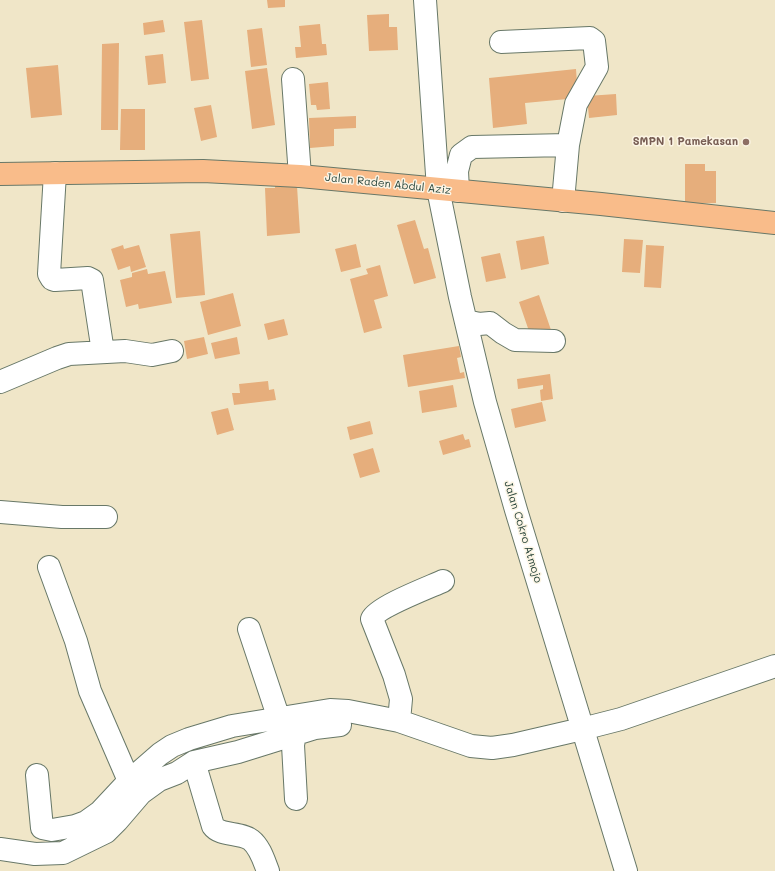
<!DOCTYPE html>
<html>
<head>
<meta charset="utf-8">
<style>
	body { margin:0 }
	canvas { display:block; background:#f0e6c8 }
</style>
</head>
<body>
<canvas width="775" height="871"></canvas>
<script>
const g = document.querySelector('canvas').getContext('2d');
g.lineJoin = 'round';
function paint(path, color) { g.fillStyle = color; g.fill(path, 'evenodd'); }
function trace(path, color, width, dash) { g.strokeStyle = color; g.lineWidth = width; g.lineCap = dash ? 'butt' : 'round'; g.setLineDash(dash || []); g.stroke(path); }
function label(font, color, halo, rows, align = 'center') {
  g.font = font + ' Mali,sans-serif'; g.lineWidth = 3; g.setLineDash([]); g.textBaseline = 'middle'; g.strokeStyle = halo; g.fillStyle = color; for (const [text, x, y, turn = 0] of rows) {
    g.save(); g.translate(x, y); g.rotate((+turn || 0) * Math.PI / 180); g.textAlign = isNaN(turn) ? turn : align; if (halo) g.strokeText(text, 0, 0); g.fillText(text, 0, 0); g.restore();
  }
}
const building = new Path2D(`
	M267 0H285V7L268 8Z
	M389 14V27H397L398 50 369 51 367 15Z
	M163 20 165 32 144 35 143 23Z
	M202 20 209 79 191 81 184 22Z
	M320 24 322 44H326L327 55 296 58 295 47H301L299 26Z
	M262 28 267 65 251 67 247 30Z
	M119 43 118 130H101L102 44Z
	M163 54 166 83 148 85 145 56Z
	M58 65 62 115 31 118 26 68Z
	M267 68 275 125 252 129 245 71Z
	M576 69 578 98 525 103 527 124 493 128 489 78Z
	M328 82 330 109 317 110 316 105H311L309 84Z
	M616 94 617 115 589 118 587 96Z
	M211 105 217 137 201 141 194 108Z
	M121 109H145V150H120Z
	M356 116V128L334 129V146L310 148 309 118Z
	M685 164H705V171H716V203L685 204Z
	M284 182V187L297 186 300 233 267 236 265 188H275V183Z
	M415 220 424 249 428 248 436 278 414 284 397 225Z
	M200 231 205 295 176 298 170 234Z
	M544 236 549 264 521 270 516 241Z
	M624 239 643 240 640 273 622 272Z
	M356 244 361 267 341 272 335 249Z
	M123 245 124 249 139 245 146 267 131 272 130 266 118 270 111 249Z
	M646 245 664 246 661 288 644 287Z
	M500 253 506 278 486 282 481 257Z
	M380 265 388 296 374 300 382 328 364 333 350 279 368 274 366 269Z
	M147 269 148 274 165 271 172 303 139 309 138 304 126 307 120 280 132 277V273Z
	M233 293 241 326 208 335 200 302Z
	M539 295 551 330 531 337 519 302Z
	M284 319 288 335 268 340 264 324Z
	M204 337 208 354 187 359 184 341Z
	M237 337 240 354 215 359 211 343Z
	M459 346 461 357 457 358 460 373 464 372 465 378 408 387 403 355Z
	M550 374 553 399 541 401 540 390 543 389V385L518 389 517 379Z
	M268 381 269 390 274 389 276 400 234 405 232 393H240L239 384Z
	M453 385 457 407 422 413 419 391Z
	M542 402 546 421 515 428 511 409Z
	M228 408 234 430 217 435 211 412Z
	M370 421 373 434 350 440 347 427Z
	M463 434 465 440 469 439 471 447 443 455 439 441Z
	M373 448 380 472 360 478 353 454Z`);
const minor = new Path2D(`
	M425 0 438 189 460 297 485 402 516 510 626 871
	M501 42 590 38 594 41 597 67 576 104 568 145
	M293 79 300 176
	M55 173 49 274 52 279 55 280 88 278 92 280 103 352
	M458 191 457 171 461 155 472 147 568 145 563 201
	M466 321 479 324 490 323 503 333 515 340 554 341
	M0 382 57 358 69 354 125 351 152 355 172 351
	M0 512 62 517H106
	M49 567 76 641 90 691 129 781
	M249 629 279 719 281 733
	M399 721 401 699 394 675 372 619C377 607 430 587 443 581
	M295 734 293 745 296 799
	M194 762 213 826C220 836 241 832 251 840 260 847 264 861 268 871
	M37 775 42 828 52 830 75 826 86 822 100 812 129 781 160 754 172 746 189 739 232 726 330 710 348 711 399 721 471 746 492 748 513 745 582 729 621 719 775 666
	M0 849 35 854 63 853 106 832 117 821 141 793 159 780 177 773 194 762 238 752 315 728 340 725`);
const major = new Path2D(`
	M0 174 203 171 300 176 601 204 775 223`);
const markers = [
	[746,142,4,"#8d6e63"]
];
const educationNames = [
	["SMPN 1 Pamekasan",738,142]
];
const streetNames = [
	["Jalan Raden Abdul Aziz",388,184,6],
	["Jalan Cokro Atmojo",523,532,73]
];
paint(building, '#e6ae7c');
trace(minor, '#687868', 24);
trace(major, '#687868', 24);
trace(minor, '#fff', 22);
trace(major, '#f9bc8a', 22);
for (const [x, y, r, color] of markers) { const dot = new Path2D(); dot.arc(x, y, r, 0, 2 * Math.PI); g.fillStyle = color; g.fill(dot); trace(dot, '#fcf5e5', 1.5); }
label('bold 11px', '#785e54', '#fcf5e5', educationNames, 'right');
label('11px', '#1f3d34', '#fcf5e5', streetNames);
</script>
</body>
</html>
